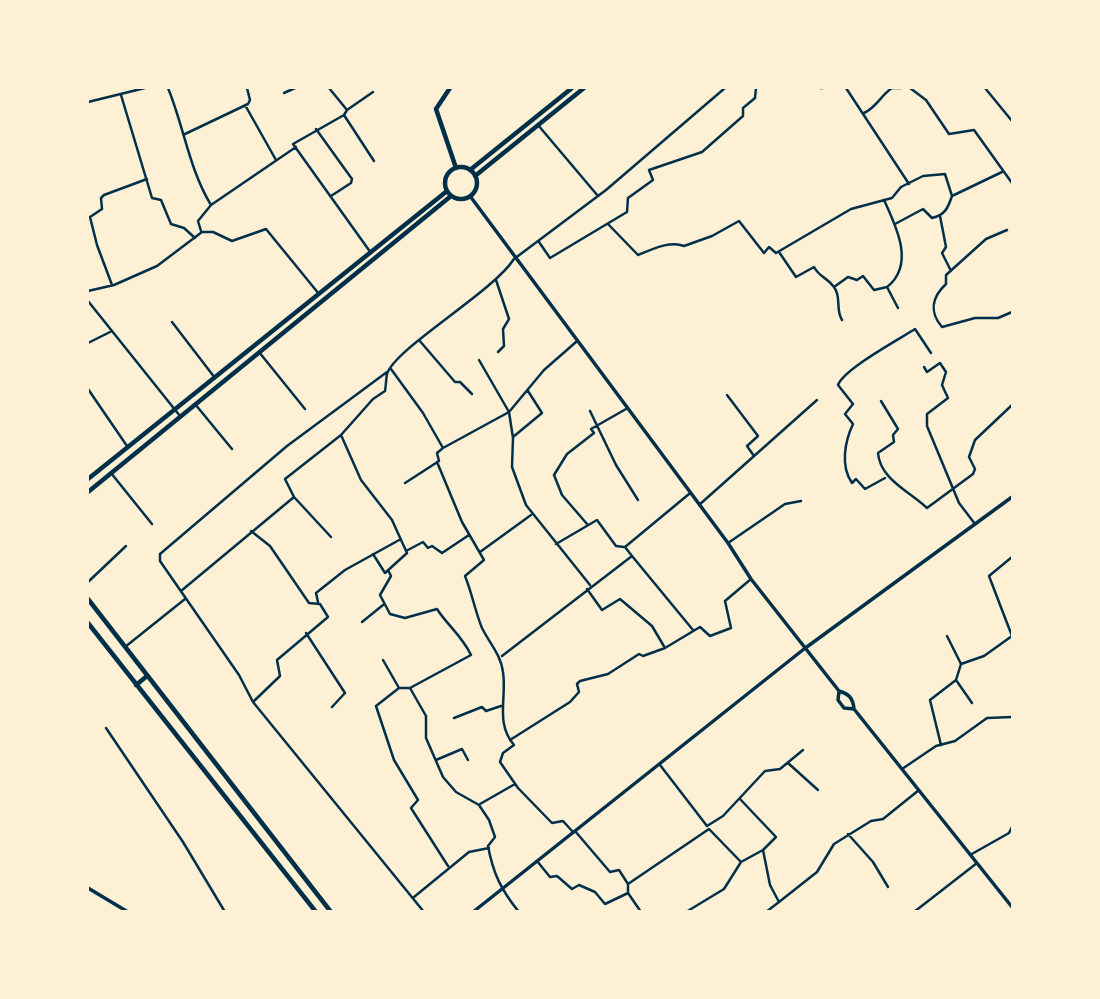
<!DOCTYPE html>
<html>
<head>
<meta charset="utf-8">
<style>
	body { margin:0 }
	#map { position:relative; width:1100px; height:999px; overflow:hidden; background:#fdf0d5; font-family:Manrope,sans-serif }
	canvas { display:block }
	.frame { position:absolute; inset:0; border:89px solid #fdf0d5; pointer-events:none }
</style>
</head>
<body>
<div id="map">
<canvas width="1100" height="999"></canvas>
<div class="frame"></div>
</div>
<script>
const g = document.querySelector('canvas').getContext('2d');
g.lineJoin = 'round';
function trace(path, color, width, dash) { g.strokeStyle = color; g.lineWidth = width; g.lineCap = dash ? 'butt' : 'round'; g.setLineDash(dash || []); g.stroke(path); }
const minor = new Path2D(`
	M168 88C184 127 189 169 211 205
	M329 88 347 110 344 115 293 144 371 253
	M820 88H823
	M846 88 909 184
	M891 88H901
	M910 88 926 100 949 134 974 130 1012 183
	M985 88 1012 121
	M284 93 295 88
	M121 95 152 198 161 200 171 224 184 228 195 238
	M88 102 145 88
	M245 105 276 160
	M347 110 373 92
	M864 113C877 107 880 96 892 88
	M344 115 374 161
	M538 125 598 196
	M316 129 352 179 351 183 331 196
	M185 134 248 104 250 100 247 88
	M884 200C897 228 915 265 887 287
	M940 216 946 247 942 253 951 271
	M608 224 638 255C651 250 670 240 684 246L712 236 739 221 764 253 769 247 776 253 851 209 892 198 901 187 923 176 945 174 952 196
	M895 224 923 209 932 218C945 215 948 208 952 196L1002 172
	M1007 230 986 239 946 275V284C932 297 929 312 942 327L975 318H998L1012 312
	M201 231 198 221 211 205 296 147
	M539 242 550 258 627 212 628 198 653 180 649 170 702 152 743 116V108L755 98 756 88
	M779 252 796 277 814 267C820 278 827 277 834 287 842 298 835 309 842 320
	M496 280 509 319 503 329 504 346 498 352
	M112 285 97 245 90 217 102 209 101 198 104 195 147 179
	M834 287 848 277 857 280 863 276 874 290 887 287 898 308
	M88 291 114 285 157 266 202 232H213L232 241 266 229 319 294
	M88 301 180 416
	M172 322 215 378
	M419 340 455 382H460L472 394
	M88 343 112 331
	M259 352 305 409
	M479 360 509 412 513 438 512 467 526 505 590 585
	M924 367 927 372 940 363 946 372 942 385 948 398 927 414V426L959 503 975 524
	M391 369 423 413 443 448 437 453 439 461 405 483
	M387 372 287 446 160 554V561L239 675 253 702 424 912
	M88 389 127 446
	M727 395 758 436 747 446 754 456
	M881 401 898 429 893 435 894 442 878 453C880 479 909 491 927 508L973 474 975 469 969 457 975 440 1012 405
	M195 404 232 449
	M590 411 616 465 638 500
	M341 435 361 480 392 520 407 553 385 573 373 554
	M513 437 542 413 528 391
	M443 448 509 412 544 370 576 342
	M437 462 462 522 484 560 465 576C472 593 475 611 482 628 490 644 501 655 503 672 507 698 495 723 514 745L503 753 500 762 518 788 552 823 563 821 573 832
	M111 473 152 524
	M885 478 865 489 856 479 852 483C840 466 845 441 853 424L845 414 853 404 838 385C844 369 898 340 915 329L931 353
	M294 497 331 537
	M699 505 817 400
	M587 524 562 495 554 475 567 454 594 433 591 429 626 409
	M251 531 270 546 309 603 320 604 328 617 277 660 280 676 254 701
	M728 543 785 504 801 501
	M556 544 597 520 616 546 624 547
	M406 551 423 542 428 548 432 546 442 553 469 535
	M480 552 531 515
	M632 556 693 630
	M388 570 391 576 380 595 390 614 405 618 437 609C448 626 462 636 471 655L410 688 426 716V738L443 777 456 792 479 805 489 820 495 837 488 846C493 873 501 890 519 912
	M88 582 126 546
	M587 589 602 610 620 599 652 626 665 648
	M181 591 294 497 285 479 341 435 373 399 385 391C386 385 386 379 387 374 395 348 492 293 514 259L606 190 725 88
	M318 602 316 593 345 570 401 539
	M362 622 383 605
	M306 633 345 693 332 707
	M947 636 961 664
	M1012 636 989 576 1012 557
	M125 647 185 599
	M502 656 632 556 625 547 689 494
	M383 660 399 688
	M956 680 972 703
	M410 688H399L376 706 394 760 418 800 411 808 448 866
	M454 718 482 707 486 711 501 706
	M106 728 183 842 225 912
	M510 740 570 702 579 692 577 684 580 681 608 674 639 654 643 656 665 648 700 627 710 636 731 628 725 601 751 579
	M941 745 930 700 956 680 961 664 984 656 1012 636
	M436 760 462 749 468 760
	M788 763 818 790
	M660 765 707 826
	M902 769 936 746 955 741 987 718 1012 717
	M740 799 776 837 763 850
	M480 804 515 784
	M707 826 723 816 765 771 780 769 803 750
	M575 831 610 872 619 870 628 884 709 829 741 862 763 850 770 885 779 902 817 872 834 844 871 821 883 819 919 790
	M848 834 873 862 888 887
	M970 855 1009 833 1012 827
	M537 861 550 877 557 876 572 889 579 885 595 892 605 904 628 893
	M628 884V893L641 912
	M414 897 469 852 489 848
	M686 912 724 889 741 862
	M766 912 779 902
	M914 912 977 863`);
const tertiary = new Path2D(`
	M470 196 728 543 751 579 839 691C849 694 853 698 854 709L1012 907
	M839 691 838 700 844 708 854 709
	M88 888 128 912
	M473 912 804 649 1012 497`);
const secondary = new Path2D(`
	M450 88 436 109 456 168
	M445 183a16 16 0 1 1 32 0a16 16 0 1 1-32 0Z
	M470 170 572 88
	M475 176 584 88
	M88 479 447 191
	M88 492 451 196
	M88 599 331 912
	M88 623 316 912
	M136 685 147 676`);
trace(minor, '#003049', 2.5);
trace(tertiary, '#003049', 3.5);
trace(secondary, '#003049', 4.5);
</script>
</body>
</html>
